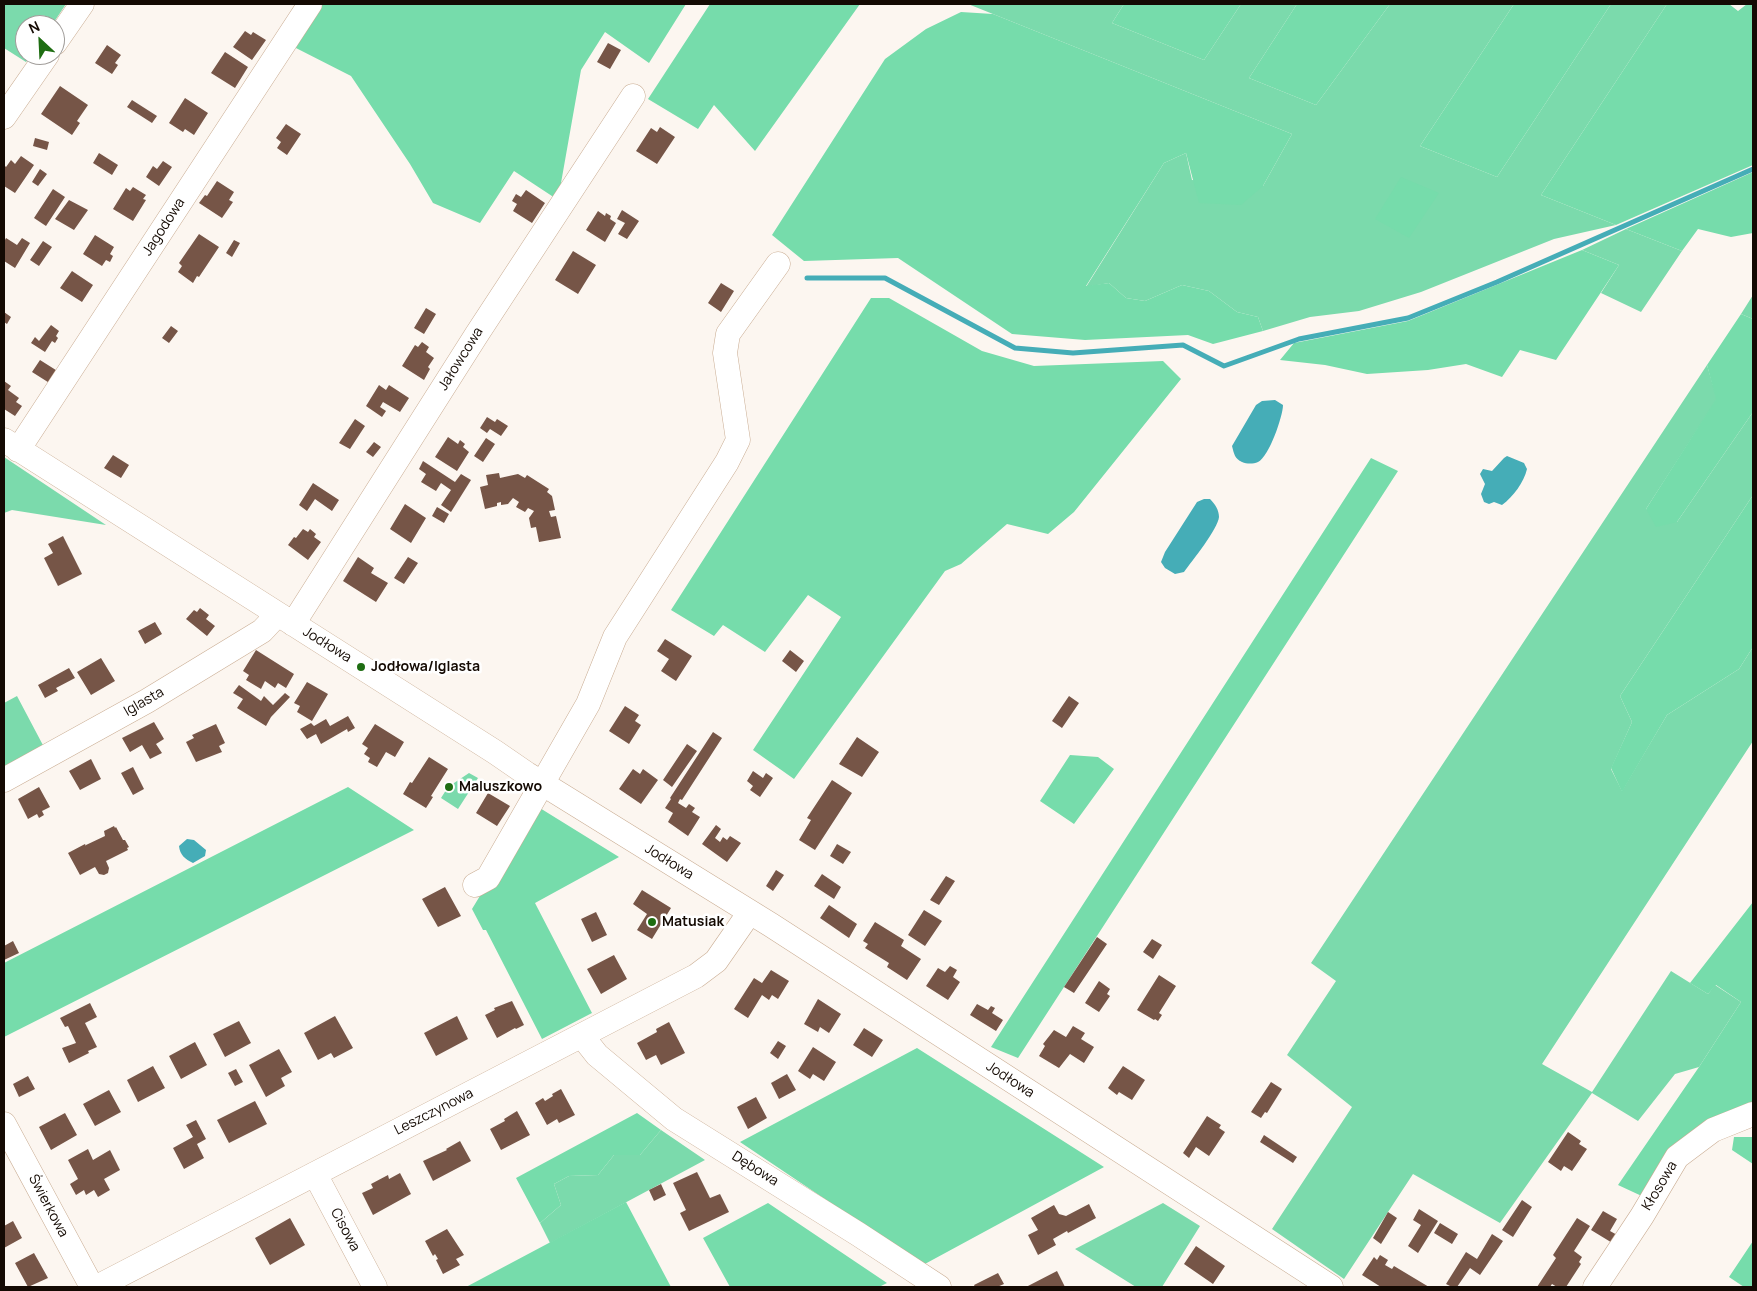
<!DOCTYPE html>
<html>
<head>
<meta charset="utf-8">
<style>
	body { margin:0 }
	#map { position:relative; width:1757px; height:1291px; overflow:hidden; background:#fcf6f0; font-family:Manrope,sans-serif }
	canvas { display:block }
	.frame { position:absolute; inset:0; border:5px solid #140a03; pointer-events:none }
	.north { position:absolute; left:15px; top:15px; width:50px; height:50px; box-sizing:border-box; background:#fff; border:1px solid #a19d9a; border-radius:50%; rotate:335deg; font-size:14px; font-weight:700; line-height:20px; text-align:center; color:#140a03 }
	.north::after { content:''; display:block; margin:auto; width:18px; height:22px; background:#1e6d12; clip-path:polygon(50% 0,100% 100%,50% 72%,0 100%) }
</style>
</head>
<body>
<div id="map">
<canvas width="1757" height="1291"></canvas>
<div class="frame"></div>
<div class="north">N</div>
</div>
<script>
const g = document.querySelector('canvas').getContext('2d');
g.lineJoin = 'round';
function paint(path, color) { g.fillStyle = color; g.fill(path, 'evenodd'); }
function trace(path, color, width, dash) { g.strokeStyle = color; g.lineWidth = width; g.lineCap = dash ? 'butt' : 'round'; g.setLineDash(dash || []); g.stroke(path); }
function label(font, color, halo, rows, align = 'center') {
  g.font = font + ' Manrope,sans-serif'; g.lineWidth = 5; g.setLineDash([]); g.textBaseline = 'middle'; g.strokeStyle = halo; g.fillStyle = color; for (const [text, x, y, turn = 0] of rows) {
    g.save(); g.translate(x, y); g.rotate((+turn || 0) * Math.PI / 180); g.textAlign = isNaN(turn) ? turn : align; if (halo) g.strokeText(text, 0, 0); g.fillText(text, 0, 0); g.restore();
  }
}
const green = new Path2D(`
	M4 4H66L52 25H25V55H31L26 62 4 48Z
	M968 4H1124L1112 23 1204 60 1241 4H1297L1249 78 1316 105 1390 4H1514L1420 146 1497 177 1611 4H1667L1541 195 1616 225 1554 239 1421 292 1359 311 1310 317 1263 331 1258 317 1237 312 1209 291 1182 285 1145 301 1126 298 1109 283 1086 287 1164 163 1186 153 1192 180 1263 186 1292 134Z
	M1626 229 1682 251 1641 312 1601 293 1619 265 1582 250Z
	M1753 295V319L1741 314Z
	M1707 365 1717 399 1646 509 1677 522 1753 412V495L1620 696 1632 722 1611 769 1622 791 1667 715 1739 669 1753 647V741L1542 1064 1592 1092 1671 971 1708 994 1715 985 1741 1002 1699 1067 1675 1074 1638 1121 1592 1093 1500 1223 1413 1174 1344 1279 1272 1229 1352 1107 1287 1055 1336 981 1311 963Z
	M4 457 106 525 12 510 4 513Z
	M17 696 45 749 4 772V703Z
	M469 773 478 778 458 809 441 798 448 787Z
	M661 1130 705 1160 550 1243 540 1223 561 1205 554 1184 569 1176 598 1175 614 1155H640Z
	M1163 1203 1200 1226 1162 1287H1136L1075 1249Z`);
const forest = new Path2D(`
	M318 4H686L649 63 605 32 581 70 558 200 514 171 480 223 433 203 410 164 351 76 292 46Z
	M710 4H860L755 151 714 105 698 129 648 99Z
	M1124 4H1241L1204 60 1112 23Z
	M1297 4H1390L1316 105 1249 78Z
	M1514 4H1611L1497 177 1420 146Z
	M1667 4H1729L1738 11 1747 4H1753V165L1616 225 1541 195Z
	M961 12 993 14 1292 134 1263 186 1241 205 1199 203 1186 153 1164 163 1086 286 1109 283 1126 298 1145 301 1182 285 1209 291 1237 312 1258 317 1263 331 1213 344 1188 335 1085 340 1012 334 898 258 804 261 772 235 885 59 926 29Z
	M1753 172V233L1731 237 1698 229 1682 251 1626 229Z
	M1401 177 1439 193 1409 238 1375 219Z
	M1582 250 1619 265 1556 360 1520 350 1502 377 1466 364 1428 370 1367 374 1325 365 1280 360 1294 343 1408 321Z
	M871 298H889L982 351 1034 366 1163 361 1181 379 1074 512 1048 534 1007 524 961 564 945 571 794 779 753 750 841 617 808 595 765 652 723 625 714 636 671 610Z
	M1741 314 1753 319V412L1677 522 1656 527 1646 509 1716 399 1707 365Z
	M1371 458 1398 471 1018 1058 991 1047Z
	M1753 495V647L1739 669 1667 715 1622 792 1611 768 1632 722 1620 696Z
	M1070 755 1098 757 1114 769 1074 824 1040 801Z
	M348 787 414 830 4 1037V963Z
	M535 805 619 857 535 903 592 1013 542 1039 486 930H483L472 909Z
	M1753 902V1122L1720 1118 1646 1198 1618 1185 1699 1067 1741 1002 1716 985 1708 994 1690 983Z
	M917 1048 1104 1167 923 1265 740 1142Z
	M637 1113 661 1130 640 1155H614L598 1175 569 1176 554 1184 561 1205 540 1223 516 1178Z
	M1734 1137H1753V1164L1732 1150Z
	M626 1202 671 1287H466Z
	M768 1203 887 1283 879 1287H730L703 1238Z
	M1753 1241V1287H1744L1729 1277Z`);
const water = new Path2D(`
	M1275 400 1283 405C1283 416 1269 457 1258 462 1253 464 1247 464 1242 462 1235 459 1234 454 1232 446L1256 405 1262 401Z
	M1507 456 1524 463 1527 469C1524 482 1513 497 1502 505L1494 502 1489 504 1484 502 1481 494 1485 484 1480 474 1483 469 1492 471 1504 458Z
	M1204 499H1210C1215 504 1219 510 1219 517 1218 529 1192 561 1184 572L1175 574 1165 568 1161 562 1165 552 1197 502Z
	M187 839 194 840 206 850 205 856 193 863C185 859 180 855 179 846Z`);
const stream = new Path2D(`
	M807 278H885L1015 348 1073 353 1183 345 1224 366 1299 339 1408 318 1497 282 1753 169`);
const building = new Path2D(`
	M245 31 251 35 253 32 266 40 252 60 233 47Z
	M608 43 621 50 610 69 597 62Z
	M107 45 121 55 115 63 118 65 112 74 95 63Z
	M225 52 248 67 235 88 211 73Z
	M60 86 88 105 77 121 80 123 72 135 41 114Z
	M185 98 208 113 194 135 185 129 183 132 169 123Z
	M132 100 157 116 152 123 127 107Z
	M286 124 301 134 287 155 277 148 281 142 276 138Z
	M660 127 675 137 657 164 636 151 651 128 657 132Z
	M35 138 49 142 47 150 33 146Z
	M99 153 118 165 112 175 93 163Z
	M21 156 34 165 15 193 4 186V165L6 167 11 160 15 164Z
	M163 161 172 167 159 186 146 177 153 166 157 169Z
	M40 169 47 174 38 186 32 182Z
	M217 181 234 192 229 200 233 202 222 218 199 203 205 195 207 196Z
	M133 187 146 195 143 199 146 200 133 221 113 209 126 188 130 191Z
	M53 189 65 197 46 226 34 218Z
	M526 190 545 203 532 223 513 211 517 204 512 201 516 194 521 197Z
	M69 200 88 210 74 230 55 219Z
	M622 210 639 221 627 239 618 234 625 223 617 219Z
	M598 211 605 216 606 213 611 216 610 219 616 223 605 242 586 230Z
	M199 234 219 247 199 277 197 276 193 283 178 272 182 266 179 263Z
	M95 235 114 247 110 254 113 256 110 262 106 260 102 266 83 254Z
	M6 238 17 245 22 238 30 243 15 268 4 261V242Z
	M234 240 240 243 232 257 226 253Z
	M43 241 52 247 39 266 30 260Z
	M573 251 596 265 578 294 555 280Z
	M72 271 93 285 82 302 60 288Z
	M721 283 734 291 721 312 708 303Z
	M426 308 436 314 424 334 414 328Z
	M4 312 11 317 7 324 4 322Z
	M51 325 59 331 56 336 58 338 55 343 52 341 45 352 31 343 35 337 39 341Z
	M171 326 178 331 169 343 162 338Z
	M422 342 429 347 426 352 434 358 428 367 430 369 424 380 402 366 415 345 418 347Z
	M40 360 59 372 51 384 32 372Z
	M4 381 11 386 8 390 19 398 16 402 22 406 15 416 4 409Z
	M379 385 386 390 389 385 409 398 400 412 383 402 380 407 386 411 382 417 366 406Z
	M487 417 495 422 497 419 508 426 501 436 490 429 487 433 480 428Z
	M355 419 365 426 350 449 339 443Z
	M448 437 458 444 460 440 465 444 463 447 469 452 457 471 435 457Z
	M486 438 495 444 483 462 474 456Z
	M374 442 381 447 373 457 366 452Z
	M113 455 129 465 121 478 104 468Z
	M423 461 455 482 461 474 471 480 451 512 441 505 451 490 441 483 436 491 421 482 426 474 419 469Z
	M499 473 500 478 518 474 525 478 527 475 549 489 547 492 552 496 555 510 549 511 551 517 556 516 561 538 539 542 536 527 531 528 529 518 534 511 528 508 525 512 516 507 519 502 513 498 508 504 501 505V502L497 503V506L485 509 480 487 488 485 486 475Z
	M313 483 339 500 332 511 315 499 307 511 299 505Z
	M405 504 426 518 411 543 390 529Z
	M437 507 449 514 444 523 432 516Z
	M303 529 308 532 310 529 316 534 314 537 321 542 308 560 288 545 294 537 296 538Z
	M63 536 82 574 58 586 44 558 53 553 48 544Z
	M358 557 374 568 371 573 388 583 376 602 343 581Z
	M408 557 418 563 404 584 394 578Z
	M200 608 209 615 206 619 215 626 207 636 186 619 194 610 197 612Z
	M155 622 162 634 145 644 138 631Z
	M665 639 692 656 676 681 661 671 669 659 657 651Z
	M256 650 294 674 286 688 278 683 275 688 265 681 261 689 246 680 249 675 243 671Z
	M790 650 804 661 796 672 782 661Z
	M101 658 115 681 91 695 77 672Z
	M69 668 75 678 56 688 58 691 45 698 38 685Z
	M307 682 328 694 312 721 297 712 300 706 294 703Z
	M239 685 261 701 264 696 273 705 285 693 290 697 271 717 266 726 237 708 243 699 233 693Z
	M1069 696 1079 703 1062 728 1052 721Z
	M625 706 639 715 635 721 641 725 629 744 609 731Z
	M348 716 355 728 348 732 347 729 321 744 316 734 307 739 300 729 311 723 314 726 326 719 330 726Z
	M154 722 164 739 156 744 162 753 150 759 142 745 130 752 122 738Z
	M216 724 225 743 219 746 222 752 196 762 186 742 194 738 192 735Z
	M375 724 404 742 395 757 386 752 377 767 368 762 370 758 364 754 368 748 362 744Z
	M713 732 722 738 682 800 680 799 678 803 686 808 689 804 695 808 692 812 700 817 688 836 668 822 673 813 665 808 671 799 670 798Z
	M857 737 879 752 862 777 839 764Z
	M687 744 697 751 672 787 663 780Z
	M429 757 448 769 431 796 433 797 426 808 403 794 410 782 412 783Z
	M91 759 101 779 80 790 69 771Z
	M133 767 144 789 133 795 121 773Z
	M633 769 640 774 643 769 658 780 641 804 619 789Z
	M753 771 763 778 766 773 773 778 760 797 750 790 753 786 747 781Z
	M832 780 852 793 815 850 799 840 811 820 807 818Z
	M39 787 50 807 42 811 44 815 39 818 37 814 28 819 18 799Z
	M488 793 510 806 497 826 476 813Z
	M716 825 721 829 715 838 720 842 723 837 727 840 730 836 741 843 727 862 702 844Z
	M114 826 115 828 116 827 123 840H125L129 847 127 848 128 850 106 861 109 868 108 873 104 875 99 874 95 867 80 875 68 853 85 844 86 846V845L105 836 104 831Z
	M837 844 851 852 843 864 830 856Z
	M776 870 784 875 773 891 766 886Z
	M822 874 841 887 834 899 814 886Z
	M946 876 955 881 939 905 930 900Z
	M445 887 461 916 438 927 422 899Z
	M642 890 671 908 652 939 637 930 647 914 633 904Z
	M829 905 857 924 849 938 820 918Z
	M924 910 942 921 925 946 908 935Z
	M596 912 607 935 592 942 581 919Z
	M875 922 904 940 901 946 921 959 907 980 887 967 889 963 865 948 868 944 863 941Z
	M1097 937 1107 944 1074 993 1064 987Z
	M1152 939 1162 945 1153 959 1143 952Z
	M13 941 19 953 4 960V946Z
	M614 955 627 979 601 994 587 969Z
	M950 966 957 970 953 977 960 982 948 1000 926 986 938 968 945 972Z
	M771 970 789 981 778 999 772 995 769 1000 762 995 748 1018 734 1009 754 978 762 983Z
	M1159 975 1176 986 1159 1013 1162 1015 1158 1021 1155 1019 1154 1020 1137 1010Z
	M1099 981 1110 989 1107 994 1110 996 1099 1012 1085 1003Z
	M818 999 841 1014 829 1033 820 1027 818 1032 804 1024Z
	M512 1001 524 1025 516 1029 515 1028 497 1038 485 1015 495 1010 494 1008Z
	M90 1003 97 1017 85 1023 97 1047 88 1051 89 1053 69 1063 62 1048 76 1043 68 1026 65 1027 60 1018Z
	M977 1004 988 1010 991 1006 995 1008 992 1013 1003 1020 996 1031 970 1015Z
	M335 1016 353 1048 334 1058 331 1053 318 1060 304 1033Z
	M457 1016 468 1039 436 1056 424 1033Z
	M239 1021 251 1043 225 1057 213 1034Z
	M669 1022 685 1053 661 1065 656 1055 646 1060 637 1043 657 1032 656 1029Z
	M1073 1026 1085 1033 1081 1039 1094 1047 1084 1063 1070 1054 1059 1068 1039 1056 1045 1046 1043 1044 1054 1030 1066 1037Z
	M864 1028 883 1040 872 1057 853 1045Z
	M778 1041 786 1046 778 1059 770 1053Z
	M195 1042 207 1065 181 1079 169 1056Z
	M813 1047 836 1062 824 1081 813 1074 810 1079 798 1071Z
	M279 1049 292 1072 281 1078 285 1086 266 1097 249 1065Z
	M153 1066 165 1088 138 1102 127 1080Z
	M1123 1066 1145 1080 1132 1100 1119 1092 1117 1095 1108 1088Z
	M236 1069 243 1082 235 1086 228 1073Z
	M787 1074 796 1090 779 1099 771 1083Z
	M28 1076 35 1089 19 1097 13 1084Z
	M1271 1082 1282 1089 1267 1113 1265 1112 1261 1118 1251 1112Z
	M561 1089 575 1115 559 1123 557 1119 547 1125 535 1103 543 1098 545 1101 553 1096 552 1094Z
	M109 1090 121 1112 95 1126 83 1104Z
	M756 1097 767 1118 748 1129 737 1107Z
	M255 1101 267 1124 229 1143 217 1120Z
	M517 1111 530 1135 501 1150 490 1129 505 1121 504 1119Z
	M65 1113 77 1135 51 1150 39 1127Z
	M1207 1116 1221 1125 1219 1128 1225 1132 1209 1156 1196 1147 1189 1158 1183 1153Z
	M196 1120 206 1139 197 1144 204 1158 184 1169 173 1148 193 1137 186 1125Z
	M1568 1132 1581 1141 1579 1144 1587 1149 1572 1171 1564 1166 1561 1171 1548 1162Z
	M1264 1135 1297 1157 1293 1163 1260 1142Z
	M460 1141 471 1161 433 1181 423 1161 447 1150 446 1149Z
	M88 1149 93 1160 110 1150 120 1170 104 1179 110 1190 98 1197 94 1190 86 1195 84 1190 76 1195 70 1184 78 1179 68 1160Z
	M697 1172 710 1198 720 1194 729 1212 689 1231 680 1213 686 1210 673 1183Z
	M400 1173 411 1194 373 1215 362 1193 373 1188 371 1184 388 1175 389 1179Z
	M661 1184 666 1195 654 1201 649 1190Z
	M1522 1200 1532 1207 1513 1237 1502 1230Z
	M1089 1204 1096 1218 1068 1233 1067 1231 1053 1239 1056 1245 1038 1255 1028 1235 1038 1230 1031 1218 1054 1205 1059 1214 1066 1216Z
	M1419 1209 1438 1221 1418 1253 1408 1246 1421 1225 1413 1220Z
	M1603 1211 1617 1219 1610 1231 1619 1236 1614 1244 1591 1230Z
	M1388 1212 1397 1218 1381 1244 1373 1238Z
	M290 1218 305 1245 270 1265 255 1238Z
	M1577 1218 1590 1226 1574 1251 1582 1257 1579 1262 1581 1264 1566 1287H1557L1552 1284 1550 1287H1537L1556 1258 1553 1255Z
	M13 1221 22 1238 4 1248V1226Z
	M1440 1223 1458 1234 1452 1244 1434 1233Z
	M447 1229 464 1255 456 1259 460 1265 443 1274 436 1260 438 1259 435 1254 433 1256 425 1241Z
	M1492 1234 1503 1241 1480 1275 1470 1268 1457 1287H1452L1446 1284 1466 1252 1477 1259Z
	M1196 1246 1225 1266 1213 1284 1184 1264Z
	M34 1253 48 1278 28 1287 15 1263Z
	M1380 1255 1388 1260 1385 1265 1392 1269 1394 1266 1429 1287H1381L1362 1275 1374 1257 1377 1260Z
	M1057 1271 1065 1287H1026Z
	M998 1273 1004 1284 997 1287H975L974 1285Z`);
const minor = new Path2D(`
	M55 43 82 4
	M4 117 47 55
	M4 440 495 752 527 774 771 925 1331 1287
	M18 450 310 4
	M293 624 477 334 633 96
	M4 780 147 701 262 631 277 615
	M475 885 488 878 588 704 615 637 727 462 738 440 725 353 728 334 778 264
	M582 1036 597 1055 674 1119 858 1234 939 1287
	M4 1124 92 1287
	M315 1174 375 1287
	M97 1287 696 976 716 961 750 912
	M1595 1287 1642 1216 1677 1157 1713 1130 1753 1114`);
const markers = [
	[361,667,5,"#1e6d12"],
	[449,787,5,"#1e6d12"],
	[652,922,5,"#1e6d12"]
];
const streetNames = [
	["Jagodowa",164,227,-57],
	["Jałowcowa",461,359,-58],
	["Jodłowa",327,645,32],
	["Iglasta",144,702,-30],
	["Jodłowa",669,862,32],
	["Jodłowa",1010,1080,33],
	["Leszczynowa",434,1112,-27],
	["Dębowa",755,1169,32],
	["Kłosowa",1660,1186,-59],
	["Świerkowa",48,1206,62],
	["Cisowa",345,1230,62]
];
const poiNames = [
	["Jodłowa/Iglasta",371,667],
	["Maluszkowo",459,787],
	["Matusiak",662,922]
];
paint(green, '#7bdaac');
paint(forest, '#76dcab');
paint(water, '#45adb7');
trace(stream, '#45adb7', 5);
paint(building, '#765547');
trace(minor, '#c9ac92', 25);
trace(minor, '#fff', 24);
for (const [x, y, r, color] of markers) { const dot = new Path2D(); dot.arc(x, y, r, 0, 2 * Math.PI); g.fillStyle = color; g.fill(dot); trace(dot, '#fff', 2); }
label('14px', '#140a03', '#fff', streetNames);
label('bold 14px', '#140a03', '#fff', poiNames, 'left');
</script>
</body>
</html>
